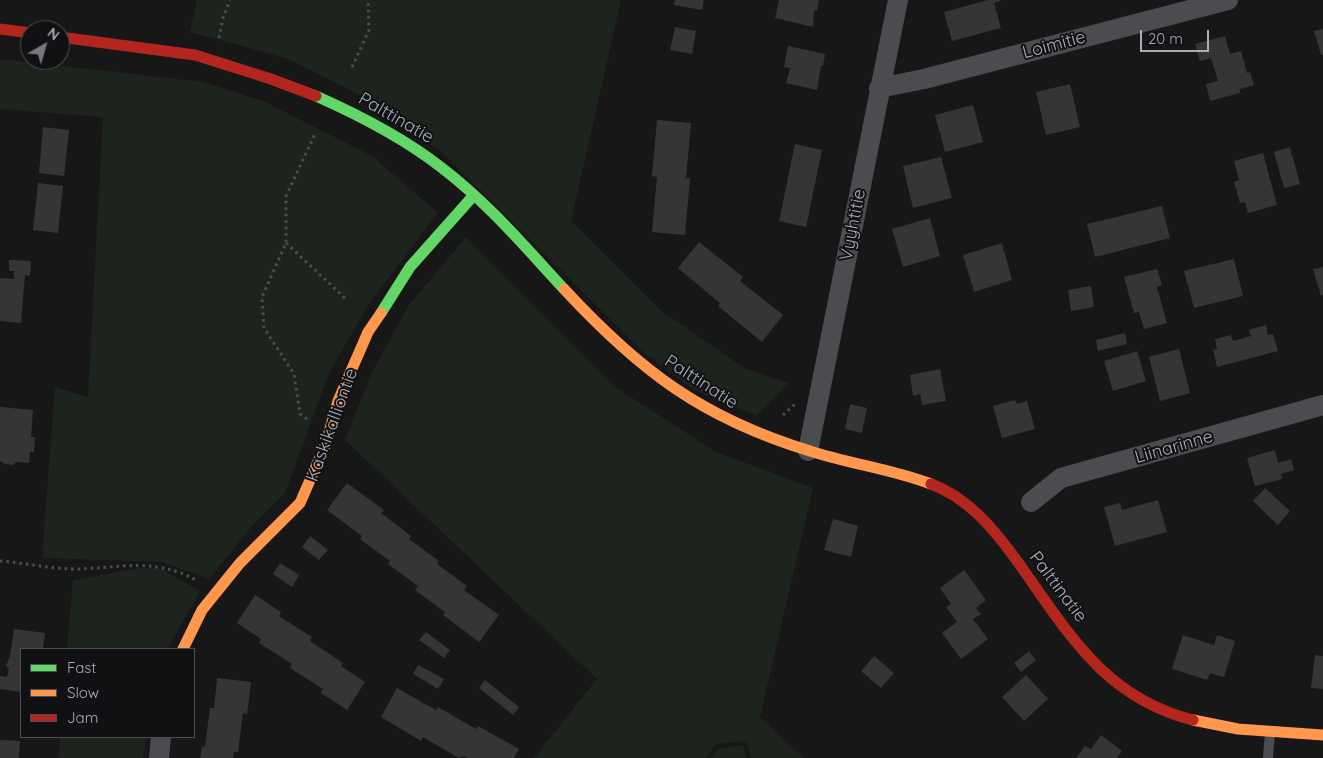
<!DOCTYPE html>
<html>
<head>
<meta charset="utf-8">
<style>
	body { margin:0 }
	#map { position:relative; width:1323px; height:758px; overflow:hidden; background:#171717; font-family:Quicksand,sans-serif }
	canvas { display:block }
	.legend { position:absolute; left:20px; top:648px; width:175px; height:90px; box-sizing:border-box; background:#111113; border:1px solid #4d4f55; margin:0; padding:6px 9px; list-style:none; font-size:15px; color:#a8adb8 }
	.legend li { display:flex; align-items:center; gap:10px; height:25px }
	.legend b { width:25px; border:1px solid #4d4f55 }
	.north { position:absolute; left:20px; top:20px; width:50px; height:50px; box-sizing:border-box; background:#111113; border:1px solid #4d4f55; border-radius:50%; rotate:38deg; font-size:14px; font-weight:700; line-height:20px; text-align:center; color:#a8adb8 }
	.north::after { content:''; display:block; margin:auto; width:18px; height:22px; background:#757880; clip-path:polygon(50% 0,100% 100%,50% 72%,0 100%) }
	.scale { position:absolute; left:1140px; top:30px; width:69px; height:22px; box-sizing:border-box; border:2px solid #a8adb8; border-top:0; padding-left:6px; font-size:15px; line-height:18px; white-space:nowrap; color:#a8adb8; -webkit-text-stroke:4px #111113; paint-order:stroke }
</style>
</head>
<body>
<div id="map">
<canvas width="1323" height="758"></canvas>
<ul class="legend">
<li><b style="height:6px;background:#63d668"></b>Fast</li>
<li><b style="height:6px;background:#ff974d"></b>Slow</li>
<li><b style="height:6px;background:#b3261e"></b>Jam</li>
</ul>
<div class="north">N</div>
<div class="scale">20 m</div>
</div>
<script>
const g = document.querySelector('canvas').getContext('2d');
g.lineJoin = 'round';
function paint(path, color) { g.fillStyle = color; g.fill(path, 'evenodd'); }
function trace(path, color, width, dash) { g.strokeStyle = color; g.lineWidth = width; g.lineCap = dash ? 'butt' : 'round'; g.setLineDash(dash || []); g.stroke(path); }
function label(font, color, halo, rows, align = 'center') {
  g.font = font + ' Quicksand,sans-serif'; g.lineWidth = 4; g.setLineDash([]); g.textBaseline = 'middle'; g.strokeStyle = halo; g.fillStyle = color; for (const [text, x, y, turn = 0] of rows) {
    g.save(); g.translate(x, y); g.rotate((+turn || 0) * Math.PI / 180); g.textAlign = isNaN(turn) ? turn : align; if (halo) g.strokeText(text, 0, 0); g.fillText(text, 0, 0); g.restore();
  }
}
const green = new Path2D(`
	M197 0H621L571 221 659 309 744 368 788 383 756 416 694 390 642 351 444 154 358 94 286 58 190 32Z
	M0 59 203 82 263 101 372 156 438 213 370 302 329 373 285 493 253 525 209 579 161 562 42 558 55 387 88 397 103 117 0 109Z
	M466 237 618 389 716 452 813 488 760 717 804 758H751L747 741 716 744 706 758H534L597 679 345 440 372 372 409 305Z
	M140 568H160L200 591 167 649H67L73 580Z
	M60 737H146L143 758H59Z
	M743 745 746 758H710L717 749Z`);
const building = new Path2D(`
	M675 0H704L702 10 674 5Z
	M779 0H819L817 11 814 10 813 27 775 18Z
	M988 0H1002L994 3 1001 28 952 41 944 12Z
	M675 27 696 31 692 54 670 50Z
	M1323 29V55H1321L1314 31Z
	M1225 36 1230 54 1241 51 1247 73 1250 72 1254 85 1240 89V93L1210 101 1206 84 1218 81 1211 58 1200 61 1195 44Z
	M788 46 825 54 823 66 821 65 817 90 786 83 790 68 784 67Z
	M1070 84 1080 127 1046 135 1036 92Z
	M973 105 983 142 945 152 935 115Z
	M657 120 691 123 686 178H690L685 235 652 232 657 177 652 176Z
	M43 127 69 130 64 176 39 173Z
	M795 144 822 150 806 227 779 221Z
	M1290 147 1300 184 1284 188 1274 152Z
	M1263 153 1277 205 1248 213 1245 202 1240 203 1234 182 1239 180 1234 161Z
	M941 157 952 198 913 208 903 166Z
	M38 183 63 186 58 233 33 230Z
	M1162 206 1170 238 1095 257 1087 224Z
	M930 218 940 256 903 267 892 229Z
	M699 242 743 277 740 281 783 315 762 342 718 306 720 303 678 268Z
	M1002 243 1012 280 974 292 963 255Z
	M1234 259 1243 296 1194 308 1184 271Z
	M9 260 31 261 30 276 25 275 21 323 0 321V278L14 279V271H9Z
	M1323 267V295L1321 296 1313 269Z
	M1157 269 1162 285 1157 287 1167 323 1144 329 1139 312 1134 313 1124 277Z
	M1091 286 1094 307 1071 311 1068 290Z
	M1266 325 1268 335 1273 334 1278 351 1217 367 1213 350 1217 349 1215 339 1231 335 1233 341 1251 336 1249 330Z
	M1125 333 1127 344 1098 351 1096 340Z
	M1179 349 1190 393 1160 401 1149 357Z
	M1137 351 1146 381 1113 391 1104 361Z
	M940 369 946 401 922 405 920 394 913 396 910 375Z
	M1015 400 1017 404 1027 401 1035 429 1002 438 993 406Z
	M850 404 867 408 862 433 845 429Z
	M0 407 33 410 31 437H35L34 452H30L29 463 16 462 13 465 5 464 0 461Z
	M1275 450 1278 463 1291 459 1294 470 1281 474 1282 479 1255 486 1247 458Z
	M347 483 384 510 381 513 411 536 409 539 439 561 437 564 467 586 464 590 499 615 479 642 443 615 445 612 415 590 418 586 388 564 390 561 360 539 362 536 327 510Z
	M1265 488 1290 511 1278 525 1253 501Z
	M1158 500 1167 532 1115 546 1104 507 1120 503 1122 510Z
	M833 519 858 526 851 557 824 550Z
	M310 536 328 550 319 560 302 547Z
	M280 563 299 575 292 587 273 574Z
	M964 570 986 600 976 608 981 614 973 619 988 639 961 659 942 633 957 622 946 607 951 604 940 588Z
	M255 595 281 612 279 616 312 637 310 641 343 663 341 666 365 682 347 710 321 693 323 689 290 668 292 664 259 643 261 639 237 623Z
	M14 629 45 633 43 649H21V692L0 689V676L7 677 9 668 6 666 10 656Z
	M426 632 450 650 444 658 419 640Z
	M1183 635 1214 645 1217 635 1235 641 1224 677 1210 673 1207 680 1172 669Z
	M1029 651 1036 660 1021 672 1014 663Z
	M1315 655 1323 656V689L1311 688Z
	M874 656 894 673 881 688 861 671Z
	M418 665 444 679 438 689 413 674Z
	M1026 675 1048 699 1024 721 1002 697Z
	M217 678 251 682 247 714 243 713 238 752H234L233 758H200L202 746 205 747 210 708H214Z
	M485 680 519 707 513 715 479 688Z
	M397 688 436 710 438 707 476 729 478 726 519 749 514 758H468L463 756 459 758 423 737 421 741 381 717Z
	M1101 735 1122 751 1117 758H1076L1085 746 1091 749Z
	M0 740 20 741 19 758H0Z`);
const path = new Path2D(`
	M219 38 223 18 230 0
	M352 67 369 30 368 0
	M286 243 347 300
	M783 415 795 404
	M307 419 300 414 294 374 264 328 262 297 286 243V196L316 132
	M0 561C25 563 51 569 76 569 121 568 153 557 196 580`);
const lane = new Path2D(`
	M1268 758 1270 732`);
const street = new Path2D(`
	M879 88 924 79 1228 0
	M808 451 898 0
	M1031 502 1061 478 1323 405
	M159 758 161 737`);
const fast = new Path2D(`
	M316 96C361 116 404 138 442 168 488 203 525 247 564 289
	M381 313 410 267 474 195`);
const slow = new Path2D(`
	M564 289C640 371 702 418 810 451 850 464 892 469 931 484
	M183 649 202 610 240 563 300 503 325 446 338 401 368 332 381 313
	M1193 720 1238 729 1323 735`);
const jam = new Path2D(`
	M0 29 30 33
	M60 37 195 55 271 79 316 96
	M931 484C967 497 993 528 1015 558 1066 629 1102 697 1193 720`);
const streetNames = [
	["Loimitie",1054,45,-15],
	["Palttinatie",396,118,30],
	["Vyyhtitie",853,225,-79],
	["Palttinatie",701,382,33],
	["Kaskikalliontie",332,425,-70],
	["Liinarinne",1174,447,-16],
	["Palttinatie",1058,587,53]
];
paint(green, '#1d241e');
paint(building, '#353536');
trace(path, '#4d4e52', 3, [2.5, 4]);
trace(lane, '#4b4c50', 10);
trace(street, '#4b4c50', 20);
trace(fast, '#63d668', 11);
trace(slow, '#ff974d', 11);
trace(jam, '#b3261e', 11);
label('18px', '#a8adb8', '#111113', streetNames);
</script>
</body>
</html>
